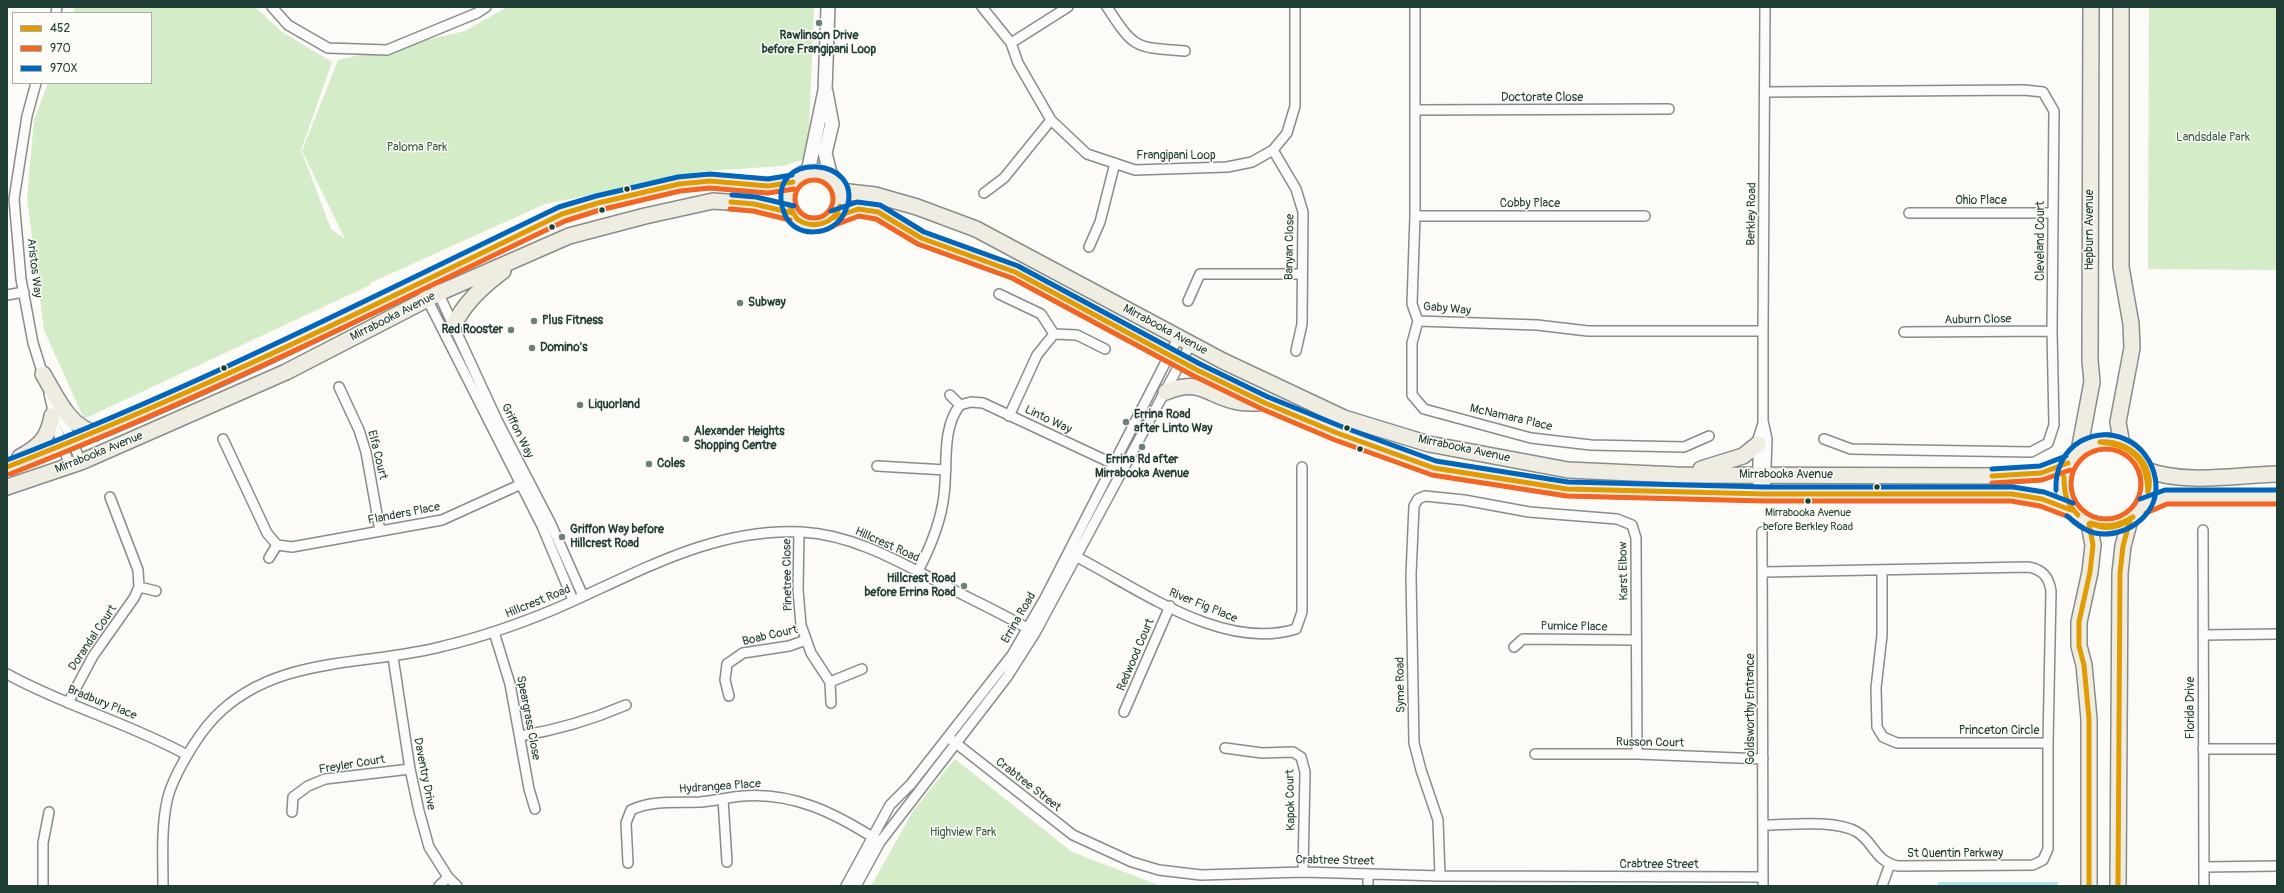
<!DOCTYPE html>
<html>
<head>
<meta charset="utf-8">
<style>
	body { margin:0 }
	#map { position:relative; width:2284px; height:893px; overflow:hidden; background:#fcfbf8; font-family:Pangolin,sans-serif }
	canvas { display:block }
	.frame { position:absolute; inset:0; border:8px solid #1f3d34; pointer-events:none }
	.legend { position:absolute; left:12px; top:12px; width:140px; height:72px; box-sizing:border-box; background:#fdfcf7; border:1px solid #a4b0a9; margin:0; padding:5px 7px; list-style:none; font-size:12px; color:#1f3d34 }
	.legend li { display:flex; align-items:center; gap:8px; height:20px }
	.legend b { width:20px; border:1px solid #a4b0a9 }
</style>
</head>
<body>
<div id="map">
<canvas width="2284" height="893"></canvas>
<div class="frame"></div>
<ul class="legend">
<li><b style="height:5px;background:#e19c05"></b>452</li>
<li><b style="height:5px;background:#f26522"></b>970</li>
<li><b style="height:5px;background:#0065bd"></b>970X</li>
</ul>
</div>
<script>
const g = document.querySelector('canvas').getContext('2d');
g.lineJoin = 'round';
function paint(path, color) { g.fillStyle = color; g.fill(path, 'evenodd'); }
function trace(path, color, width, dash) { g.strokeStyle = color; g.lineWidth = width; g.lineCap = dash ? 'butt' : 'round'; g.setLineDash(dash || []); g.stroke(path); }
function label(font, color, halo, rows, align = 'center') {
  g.font = font + ' Pangolin,sans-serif'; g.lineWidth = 3; g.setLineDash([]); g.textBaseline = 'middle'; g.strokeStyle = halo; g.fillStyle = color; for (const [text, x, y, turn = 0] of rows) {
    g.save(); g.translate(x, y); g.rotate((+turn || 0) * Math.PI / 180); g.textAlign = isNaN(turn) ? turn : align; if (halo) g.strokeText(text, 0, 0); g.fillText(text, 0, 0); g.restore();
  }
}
const green = new Path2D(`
	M75 7H255L282 32 332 62 301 150 331 229 345 239 302 151 338 60 465 31 507 7H814L808 158 783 166 705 171 545 204 370 283V285L84 419 44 330 27 198 34 120 48 83H151V13H73Z
	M2149 7H2277V270L2148 269Z
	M955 759 1072 852 1161 886H871L913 811Z`);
const water = new Path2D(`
	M1938 882H2058V886H1938Z`);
const street = new Path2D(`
	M272 7 288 25 328 48 387 50 477 13 486 7
	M982 7 1011 43 1018 63 1051 120 1087 154 1135 170 1227 167 1252 162 1273 150 1287 133 1295 106V7
	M1107 7C1135 50 1135 47 1185 51
	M1415 7V216L1412 304 1418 321 1537 325 1588 331H1763
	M1765 7 1763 331V421L1767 439 1765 494
	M56 13 57 7
	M1011 43 1068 7
	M36 83 27 116 14 199 21 279 33 343 44 378
	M1765 92 2024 90 2043 92 2054 111 2052 331 2054 425 2048 443 2031 452 1851 449 1824 439
	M1415 110 1669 109
	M1273 150 1296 189 1303 212 1302 324 1296 351
	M984 193 1004 178 1051 120
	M1909 213H2053
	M1415 216H1645
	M1089 247 1100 222 1115 163
	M431 277 497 420 550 522 583 596
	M419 283 542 526 573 600
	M999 294 1041 314 1054 334 1077 335 1105 349
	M7 295 24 292
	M1188 301 1200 274H1301
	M1418 321 1412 343V395L1424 409 1531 438 1591 445 1684 447 1709 436
	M1904 332 2052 331
	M339 387 359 430 366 452 380 531
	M49 394 52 406V416L70 466
	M950 395 960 405
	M56 410 60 414 81 462
	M1009 416 1037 355 1054 334
	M223 439 267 533 277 545 292 547 442 520 528 481
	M877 466 946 470
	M1758 494V439L1763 423
	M2203 530 2204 886
	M799 532 798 590 801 625 811 653 830 682 831 703
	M1762 532 1763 886
	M1071 554C1137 587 1221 652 1296 629L1302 612V467
	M269 558 277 545
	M918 571C930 548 941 522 944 495 948 466 941 429 960 405L971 402 983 403 1120 467
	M1764 572 2028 567C2042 569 2049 577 2051 591L2048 743H1897L1883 737 1877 727 1876 688 1882 635V570
	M139 587 156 591
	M494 632 510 684 529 789 535 809
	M2203 635 2277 634
	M1514 647 1523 639 1636 640
	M393 657 410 769 419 811 429 847 448 877 457 886
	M7 674C65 706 129 723 187 755
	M830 682 862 669
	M729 696 725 680 727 664 743 653 789 646 806 640
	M68 703 93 656 134 598 139 587 138 570 110 497
	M1124 712 1170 606
	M520 736C557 730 591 720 626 705
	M948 737 1073 835 1132 862 1159 870 1201 875 1303 872 1440 876 1763 877
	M1225 748 1262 753 1293 752 1301 757 1305 772 1303 872
	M2203 749H2277
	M1535 754H1637L1763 759
	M723 799 727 862
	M292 812 293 797 308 786 325 779 410 769
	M1763 825C1788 825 1835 819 1857 832 1874 842 1874 861 1898 866L2033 865 2043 860 2048 849V743
	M628 863 626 823 631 810C652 800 677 803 700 802 714 801 729 797 743 796 793 792 835 813 877 840
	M2204 867 2277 866
	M1368 874V886
	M1440 876 1438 820 1421 770 1414 743 1411 575 1414 506 1418 499 1425 496 1464 500 1529 512 1617 519 1632 525 1636 538 1637 754
	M43 886V843L49 812
	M163 886C163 858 161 829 167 801 172 777 197 736 214 718 275 654 366 667 444 646 482 637 519 624 555 609 634 575 712 527 802 532 856 535 903 564 950 588 978 603 1008 616 1035 633
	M439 886 448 877
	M846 886 890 805 911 784 1012 655 1045 598 1178 338
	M856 886 880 842 1007 677 1035 633 1190 345
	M1882 886 1890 864`);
const secondary = new Path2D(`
	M826 92 832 124 825 153 831 177
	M808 172 825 90 828 7`);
const primary = new Path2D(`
	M2121 7V267L2131 324 2132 348 2118 422 2122 445
	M788 198a27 27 0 1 1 54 0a27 27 0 1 1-54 0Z
	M840 191 875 195 917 207 976 229 1223 361 1344 418 1429 444 1568 470 1677 475 2007 476 2041 473 2068 463
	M833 218 858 209 878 212 921 238 1015 272 1197 370 1265 403 1337 433 1434 468 1567 489 1765 494H2012C2029 497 2056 500 2071 510 2074 512 2076 516 2079 518 2094 530 2117 531 2132 518 2166 490 2140 431 2097 443 2064 451 2056 482 2071 510
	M454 325C464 303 484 285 503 271
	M43 374C56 396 69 427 95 433
	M1166 392C1202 377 1208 397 1239 402 1245 403 1251 403 1258 403
	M2079 451 2092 382 2090 360 2091 7
	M20 457C40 446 48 438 52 416
	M7 467C198 397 379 302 562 214L598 203 679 184 710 181 768 186 793 182
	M1701 469 1743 456 1758 444
	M2146 470C2188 485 2234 475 2277 474
	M7 487 81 462 286 372 439 293 569 236 645 216 713 201 754 204 792 213
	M2143 506 2166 497H2277
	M2089 524 2093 545 2090 572 2079 622V646L2084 665 2089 719V886
	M2118 886 2120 573 2123 546 2130 520`);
const bus1 = new Path2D(`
	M731 202 754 204 792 213
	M789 205 797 219C813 230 834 224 840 206
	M833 218 858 209 878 212 921 238 1015 272 1197 370 1265 403 1337 433 1434 468 1567 489 1765 494H2012L2042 499 2071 510
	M2100 442C2132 445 2147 460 2148 492
	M2100 442C2127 439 2156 464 2148 492
	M7 467C197 394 379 303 562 214L598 203 679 184 710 181 768 186 793 182
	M1992 476 2041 473 2068 463
	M2064 477C2064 493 2066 503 2078 515
	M2090 523C2107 528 2118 526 2133 517
	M2090 523C2105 531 2121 528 2133 517
	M2089 524 2093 545 2090 572 2079 622V646L2084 665 2089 719V886
	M2118 886 2120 573 2123 546 2130 520`);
const bus2 = new Path2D(`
	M795 199a19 19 0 1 1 38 0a19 19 0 1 1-38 0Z
	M730 209 753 211 790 220
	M835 225 859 216 876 219 918 244 1012 278 1194 376 1262 409 1335 440 1432 475 1567 496 1765 501H2011L2040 506 2069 517
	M2071 484a35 35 0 1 1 70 0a35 35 0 1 1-70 0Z
	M10 474C200 400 381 309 565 221L600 210 680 191 710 188 768 193 794 189
	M1992 483 2042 480 2070 470
	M2146 513 2167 504H2277`);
const bus3 = new Path2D(`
	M732 195 756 197 794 206
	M782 206C770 150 863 157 847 207
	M783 209C790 241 837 238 846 209
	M831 211 857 202 880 205 924 232 1018 266 1200 364 1268 397 1340 426 1436 461 1568 482 1765 487H2013L2044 492 2073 503
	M7 460C197 387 376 295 559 207L596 196 678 177 710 174 768 179 792 175
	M1992 469 2040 466 2066 456
	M2056 490C2055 471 2063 451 2081 441 2115 422 2155 448 2156 486 2157 517 2123 539 2095 533 2084 531 2075 522 2067 516
	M2140 499 2165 490H2277`);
const markers = [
	[819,23,4,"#6c8079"],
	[627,189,3.5,"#1f3d34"],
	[602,210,3.5,"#1f3d34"],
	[552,227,3.5,"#1f3d34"],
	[740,303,4,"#6c8079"],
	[534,321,4,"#6c8079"],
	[511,330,4,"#6c8079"],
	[532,348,4,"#6c8079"],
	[224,368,3.5,"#1f3d34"],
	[580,405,4,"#6c8079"],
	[1126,422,4,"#6c8079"],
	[1347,428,3.5,"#1f3d34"],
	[686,439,4,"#6c8079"],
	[1142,447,4,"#6c8079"],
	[1360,449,3.5,"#1f3d34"],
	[649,464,4,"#6c8079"],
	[1877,487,3.5,"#1f3d34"],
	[1808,501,3.5,"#1f3d34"],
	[562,537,4,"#6c8079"],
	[964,586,4,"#6c8079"]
];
const busNames = [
	["Mirrabooka Avenue",1808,513],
	["before Berkley Road",1808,527]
];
const poiNames = [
	["Rawlinson Drive",819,36,"center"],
	["before Frangipani Loop",819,50,"center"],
	["Subway",748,303],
	["Plus Fitness",542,321],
	["Red Rooster",503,330,"right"],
	["Domino's",540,348],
	["Liquorland",588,405],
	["Errina Road",1134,415],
	["after Linto Way",1134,429],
	["Alexander Heights",694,432],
	["Shopping Centre",694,446],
	["Errina Rd after",1142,460,"center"],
	["Mirrabooka Avenue",1142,474,"center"],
	["Coles",657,464],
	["Griffon Way before",570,530],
	["Hillcrest Road",570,544],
	["Hillcrest Road",956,579,"right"],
	["before Errina Road",956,593,"right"]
];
const streetNames = [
	["Doctorate Close",1542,98],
	["Frangipani Loop",1176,156],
	["Ohio Place",1981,201],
	["Cobby Place",1530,204],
	["Berkley Road",1752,214,-89],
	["Hepburn Avenue",2090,230,-90],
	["Cleveland Court",2041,241,-90],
	["Banyan Close",1290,247,-89],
	["Aristos Way",34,268,83],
	["Gaby Way",1447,309,5],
	["Mirrabooka Avenue",393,317,-27],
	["Auburn Close",1978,320,-1],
	["Mirrabooka Avenue",1165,330,28],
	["McNamara Place",1511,418,13],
	["Linto Way",1048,420,25],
	["Griffon Way",517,431,64],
	["Mirrabooka Avenue",1464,449,12],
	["Mirrabooka Avenue",99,453,-22],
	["Elfa Court",377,455,76],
	["Mirrabooka Avenue",1786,475],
	["Flanders Place",404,514,-11],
	["Hillcrest Road",887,545,24],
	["Karst Elbow",1624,571,-91],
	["Pinetree Close",788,575,-91],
	["Hillcrest Road",538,602,-22],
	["River Fig Place",1203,606,22],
	["Errina Road",1019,618,-60],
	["Pumice Place",1574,627,1],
	["Boab Court",770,636,-13],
	["Dorandal Court",93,638,-56],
	["Redwood Court",1136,655,-67],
	["Syme Road",1401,685,-91],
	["Bradbury Place",102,703,22],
	["Florida Drive",2191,708,-90],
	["Goldsworthy Entrance",1751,709,-90],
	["Speargrass Close",528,718,79],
	["Princeton Circle",1999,731],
	["Russon Court",1650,743,1],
	["Freyler Court",352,765,-9],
	["Daventry Drive",424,774,79],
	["Crabtree Street",1028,785,38],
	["Hydrangea Place",720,787,-4],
	["Kapok Court",1291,800,-91],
	["St Quentin Parkway",1955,854],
	["Crabtree Street",1335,861,1],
	["Crabtree Street",1659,865]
];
const parkNames = [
	["Landsdale Park",2213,138],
	["Paloma Park",417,148],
	["Highview Park",963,833]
];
paint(green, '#d4ecc7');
paint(water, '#aee6eb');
trace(street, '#888d8a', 12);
trace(secondary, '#888d8a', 16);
trace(primary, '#888d8a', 18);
trace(street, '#fbfbf9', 9);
trace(secondary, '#fbfbf9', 13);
trace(primary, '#efede2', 15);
trace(bus1, '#e19c05', 5);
trace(bus2, '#f26522', 5);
trace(bus3, '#0065bd', 5);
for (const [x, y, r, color] of markers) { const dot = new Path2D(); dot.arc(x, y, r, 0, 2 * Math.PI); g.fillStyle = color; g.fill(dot); trace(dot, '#fdfcf7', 1.5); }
label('11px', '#1f3d34', '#fdfcf7', busNames);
label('bold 12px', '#1f3d34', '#fdfcf7', poiNames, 'left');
label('12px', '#1f3d34', '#fdfcf7', streetNames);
label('12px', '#3d5e49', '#fdfcf7', parkNames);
</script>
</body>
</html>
